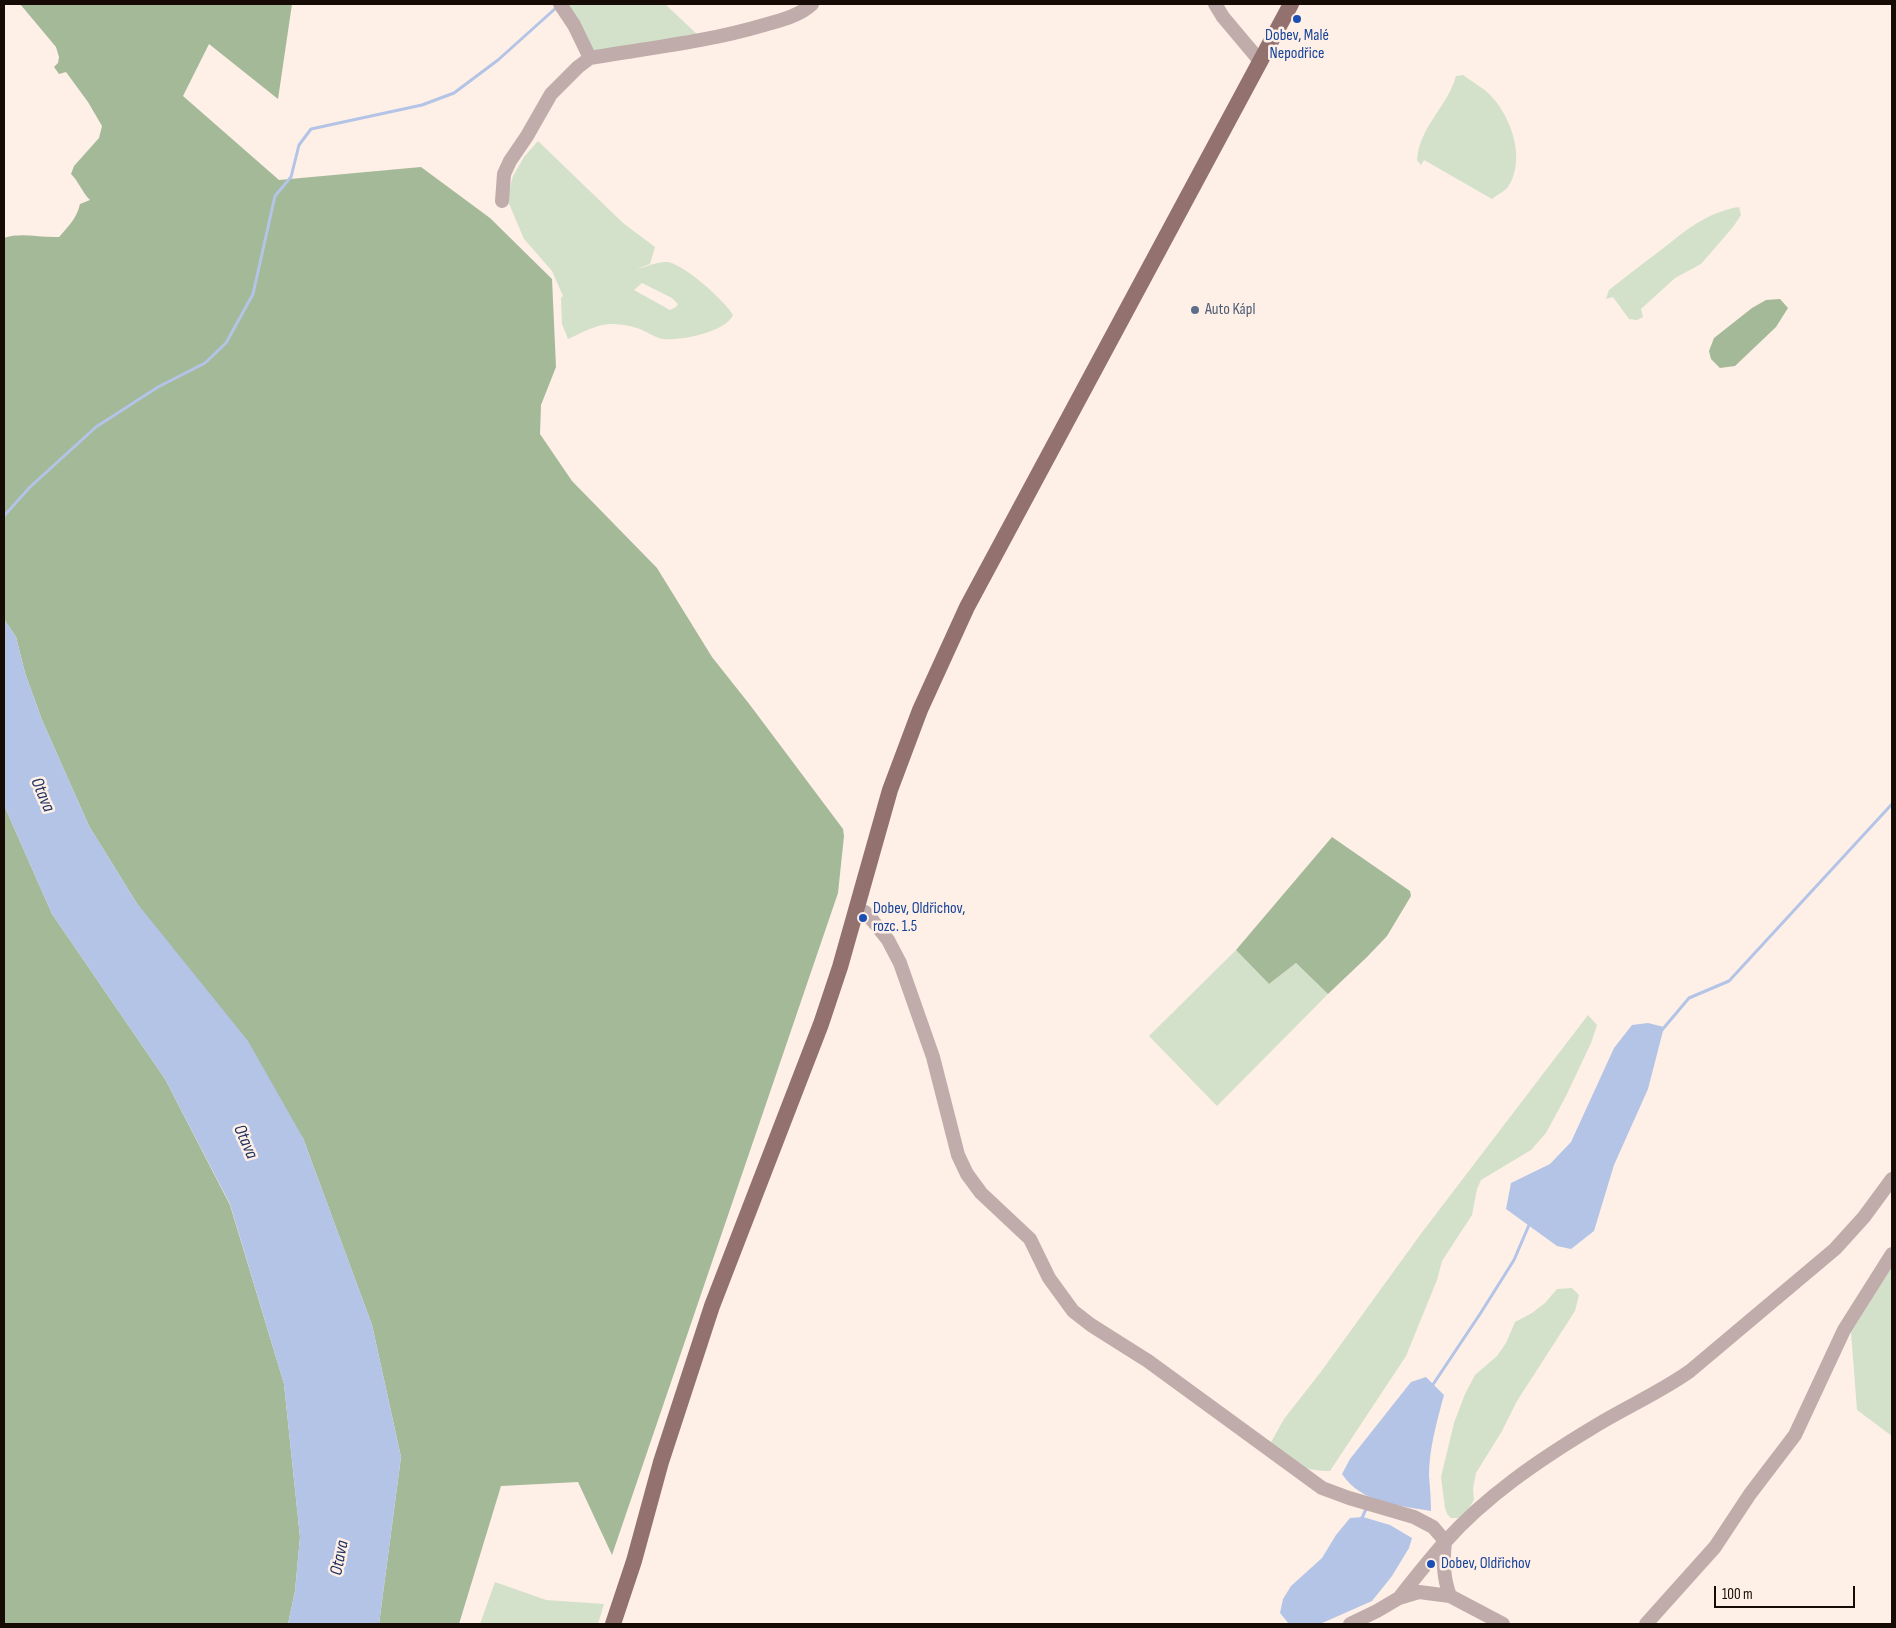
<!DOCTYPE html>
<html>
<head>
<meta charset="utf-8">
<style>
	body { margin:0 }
	#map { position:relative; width:1896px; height:1628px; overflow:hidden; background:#feefe7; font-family:"Sofia Sans Condensed",sans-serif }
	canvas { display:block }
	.frame { position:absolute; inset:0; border:5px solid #170c05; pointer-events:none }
	.scale { position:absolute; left:1714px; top:1586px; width:141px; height:22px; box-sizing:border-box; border:2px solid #170c05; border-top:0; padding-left:6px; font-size:15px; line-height:18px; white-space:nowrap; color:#170c05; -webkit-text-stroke:4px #feefe7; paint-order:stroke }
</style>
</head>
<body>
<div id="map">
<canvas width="1896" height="1628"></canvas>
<div class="frame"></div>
<div class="scale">100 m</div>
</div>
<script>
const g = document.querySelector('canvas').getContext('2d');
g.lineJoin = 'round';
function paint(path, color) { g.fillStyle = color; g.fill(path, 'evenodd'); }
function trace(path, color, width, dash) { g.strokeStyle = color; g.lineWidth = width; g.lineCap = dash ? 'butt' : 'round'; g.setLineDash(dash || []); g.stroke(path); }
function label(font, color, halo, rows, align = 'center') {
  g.font = font + ' "Sofia Sans Condensed",sans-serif'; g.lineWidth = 5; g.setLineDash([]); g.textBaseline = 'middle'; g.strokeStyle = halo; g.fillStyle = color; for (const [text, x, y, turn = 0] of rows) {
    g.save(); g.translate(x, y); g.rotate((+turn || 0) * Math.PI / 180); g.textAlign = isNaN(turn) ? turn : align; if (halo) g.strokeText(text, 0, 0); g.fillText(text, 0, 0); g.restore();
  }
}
const green = new Path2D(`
	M563 4H665L701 38 596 56Z
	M1463 75C1472 82 1484 88 1491 96 1512 118 1526 160 1508 187 1505 191 1497 195 1492 199L1424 160 1421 165 1417 160C1419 127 1448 106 1456 76Z
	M538 141 623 223 655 247 650 264 637 269C646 267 659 261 667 262 683 263 726 302 733 315 726 332 680 341 663 339 656 338 649 333 642 330 633 326 621 324 611 324 597 324 581 333 568 339L562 324 561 298 563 296 552 271 524 239 507 199 513 176 524 157ZM642 283 672 298 678 304 676 307 670 310 634 290Z
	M1739 207 1741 215 1733 227 1701 264 1675 278 1641 309 1643 317 1637 320 1629 319 1613 297 1606 299 1609 290C1626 277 1643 263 1661 250 1685 231 1707 212 1739 207Z
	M1236 950 1269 984 1296 963 1328 994 1217 1106 1149 1036Z
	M1588 1015 1597 1025 1591 1043 1566 1096 1546 1133 1531 1150 1481 1180 1477 1189 1472 1215 1442 1261 1437 1280 1406 1356 1330 1471C1299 1471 1293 1462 1270 1444L1284 1419 1320 1373 1423 1231Z
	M1892 1267V1436L1857 1410 1851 1332Z
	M1572 1288 1579 1295 1575 1311 1517 1401 1502 1431 1476 1473 1473 1488 1474 1500 1467 1511 1458 1518H1451L1447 1514 1445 1508 1441 1477 1454 1423 1465 1394 1475 1375 1497 1356 1506 1343 1515 1322 1532 1313 1545 1303 1557 1289Z
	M495 1582 546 1600 604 1604 598 1624H480Z`);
const forest = new Path2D(`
	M20 4H292L278 99 209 44 183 96 279 180 421 167 490 218 552 279 556 367 541 405 540 434 572 481 657 568 712 657 750 705 843 829 844 836 838 893 612 1555 578 1482 501 1486 459 1624H379L401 1457 372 1325 303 1138 136 902 89 826 42 720 25 673 16 637 4 619V238C20 232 41 238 59 237 68 227 77 218 80 204L90 200C82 192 79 182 71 174L74 166 99 138 102 126 88 102 66 72 59 74 54 67 58 63 59 57 56 47Z
	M1780 299 1788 308 1776 327 1735 366 1720 368 1711 359 1709 351 1714 338 1752 308 1766 300Z
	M4 805 52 914 165 1079 230 1205 284 1384 300 1537 295 1591 288 1624H4Z
	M1332 837 1410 891 1411 896 1387 936 1367 957 1328 994 1296 963 1269 984 1236 950Z`);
const water = new Path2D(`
	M4 619 16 637 25 673 42 720 89 826 136 902 248 1041 303 1138 372 1325 401 1457 379 1624H288L295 1591 300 1537 284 1384 230 1204 165 1079 52 914 4 805Z
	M1648 1023 1664 1027 1648 1089 1614 1165 1594 1231 1571 1249 1557 1246 1506 1209 1511 1183 1550 1164 1571 1142 1614 1048 1632 1025Z
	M1426 1377 1444 1395C1437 1421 1429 1449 1429 1476 1430 1488 1431 1499 1431 1511 1399 1505 1362 1504 1342 1474L1350 1459 1411 1382Z
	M1363 1517 1390 1525 1412 1538 1409 1548 1392 1576 1372 1601 1320 1624H1289L1280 1613 1283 1599 1291 1586 1322 1558 1336 1535 1350 1518Z`);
const stream = new Path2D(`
	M4 516 30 487 96 427 158 387 205 363 226 343 253 294 275 196 291 177 299 145 311 129 422 105 454 93 498 60 557 7
	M1662 1030 1689 998 1729 981 1892 804
	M1432 1386 1480 1314 1514 1260 1529 1225
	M1361 1520 1367 1507`);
const minor = new Path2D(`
	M560 4 574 25 590 58
	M1215 4 1223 17 1260 61
	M502 201 504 174 510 161 527 136 551 94 578 67 590 58C648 48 707 42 764 25 781 20 799 16 812 4
	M857 909 865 912 873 921 888 940 900 963 933 1057 958 1155 967 1174 981 1193 1030 1239 1049 1278 1073 1311 1091 1325 1148 1361 1322 1488 1349 1498 1414 1517 1433 1527 1445 1541C1443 1561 1443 1577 1450 1596
	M1399 1598C1414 1579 1429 1560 1445 1542 1486 1496 1539 1460 1592 1428 1624 1408 1659 1393 1690 1371L1835 1249 1864 1217 1892 1179
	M1350 1624 1377 1611 1399 1598 1419 1592 1450 1596 1503 1624
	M1646 1624 1715 1547 1750 1494 1795 1435 1844 1330 1892 1254`);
const major = new Path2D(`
	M613 1624 634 1561 661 1462 712 1306 821 1024 840 967 890 790 920 710 967 607 1291 4`);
const markers = [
	[1297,19,5,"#1a4fb4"],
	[1195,310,5,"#5c6f8a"],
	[863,918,5,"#1a4fb4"],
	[1431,1564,5,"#1a4fb4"]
];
const transitNames = [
	["Dobev, Malé",1297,36,"center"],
	["Nepodřice",1297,54,"center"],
	["Dobev, Oldřichov,",873,909],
	["rozc. 1.5",873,927],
	["Dobev, Oldřichov",1441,1564]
];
const serviceNames = [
	["Auto Kápl",1205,310]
];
const waterNames = [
	["Otava",42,795,67],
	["Otava",245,1142,66],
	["Otava",340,1558,-79]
];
paint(green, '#d3e1ca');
paint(forest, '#a4b997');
paint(water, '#b3c4e7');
trace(stream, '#b3c4e7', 3);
trace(minor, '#c0acab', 14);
trace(major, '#93716f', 16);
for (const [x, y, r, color] of markers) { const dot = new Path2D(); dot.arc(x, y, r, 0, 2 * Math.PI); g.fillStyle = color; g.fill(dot); trace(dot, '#feefe7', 2); }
label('16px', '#164399', '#feefe7', transitNames, 'left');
label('16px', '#4e5e75', '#feefe7', serviceNames, 'left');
label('italic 18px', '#203360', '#feefe7', waterNames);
</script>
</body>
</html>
